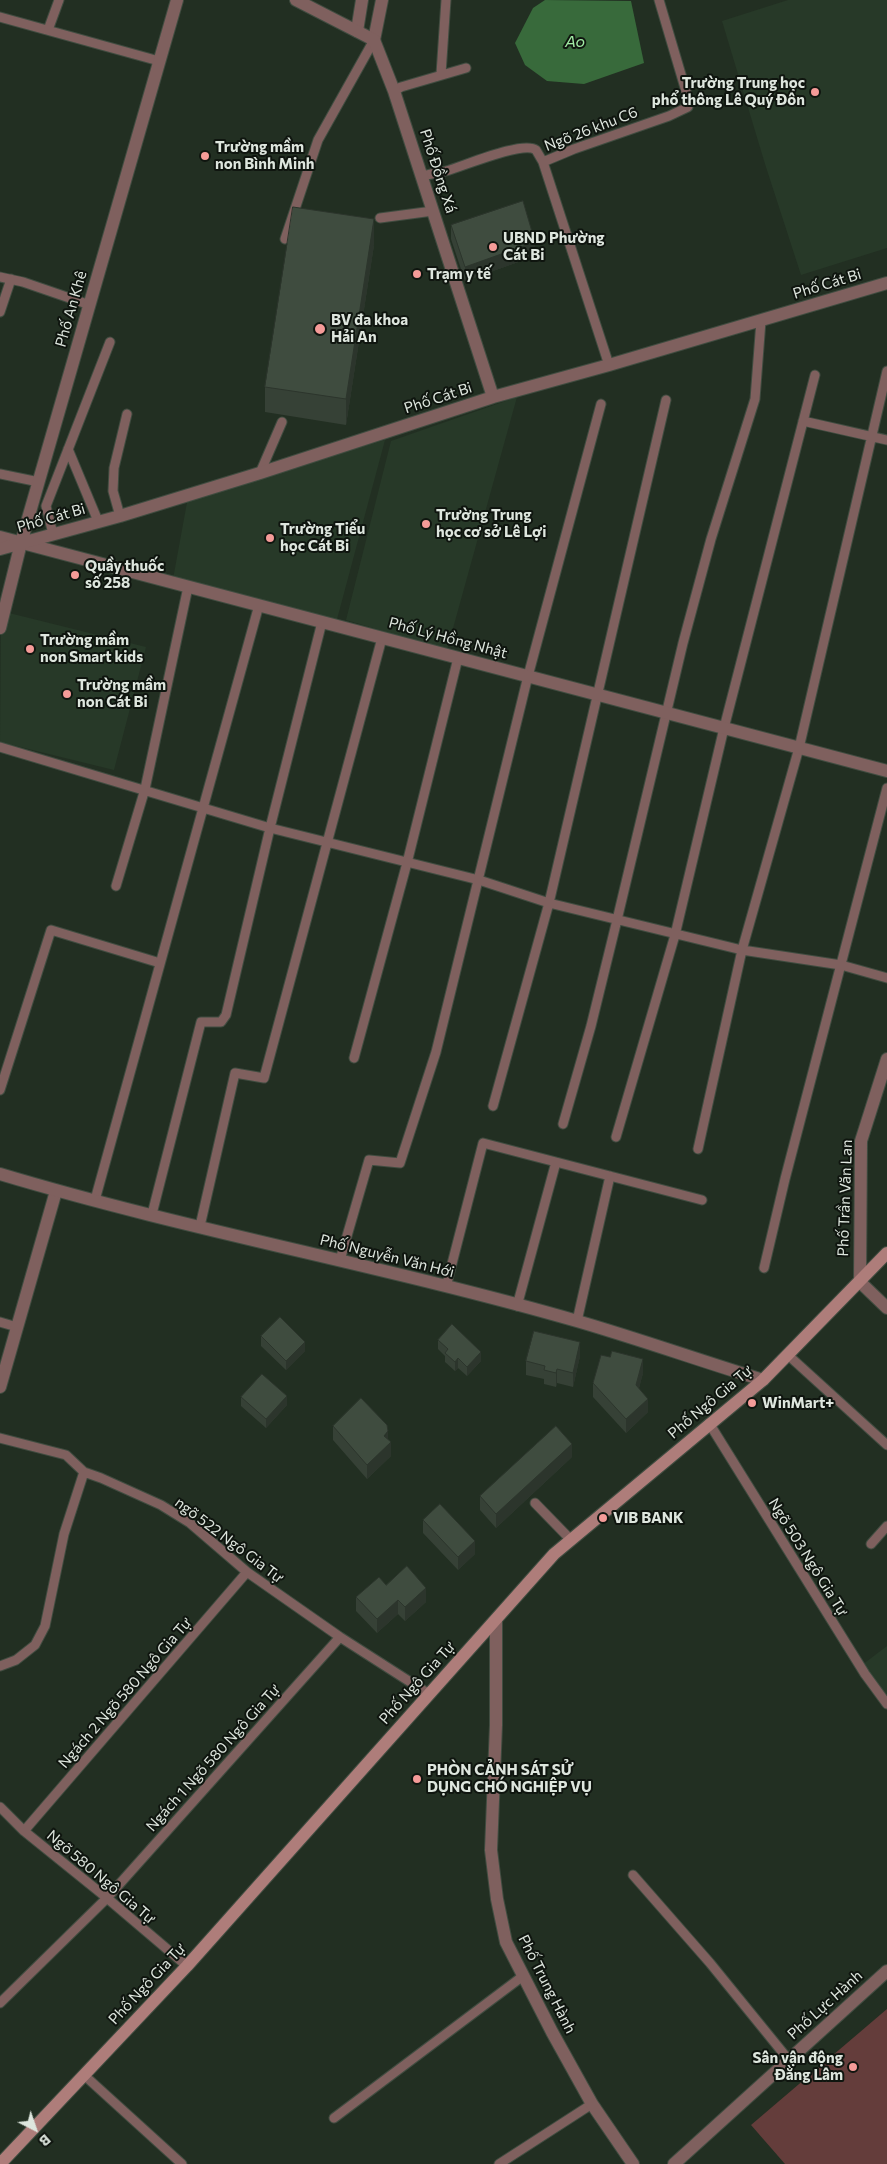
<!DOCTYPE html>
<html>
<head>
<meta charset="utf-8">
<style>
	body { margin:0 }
	#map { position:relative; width:887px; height:2164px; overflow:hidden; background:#222f22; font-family:Commissioner,sans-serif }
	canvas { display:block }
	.north { position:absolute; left:10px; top:2104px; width:50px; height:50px; -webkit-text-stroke:4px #0f150f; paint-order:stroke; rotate:139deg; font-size:14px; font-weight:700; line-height:20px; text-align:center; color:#dee6de }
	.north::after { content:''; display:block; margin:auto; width:18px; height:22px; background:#dee6de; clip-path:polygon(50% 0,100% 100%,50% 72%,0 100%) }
</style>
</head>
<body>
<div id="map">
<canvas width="887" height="2164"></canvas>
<div class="north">B</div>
</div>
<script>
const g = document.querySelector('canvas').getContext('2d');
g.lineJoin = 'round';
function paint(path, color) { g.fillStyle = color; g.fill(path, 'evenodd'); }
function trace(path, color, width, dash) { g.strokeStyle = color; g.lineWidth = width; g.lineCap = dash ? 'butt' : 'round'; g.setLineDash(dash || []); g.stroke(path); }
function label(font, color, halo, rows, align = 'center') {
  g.font = font + ' Commissioner,sans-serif'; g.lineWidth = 4; g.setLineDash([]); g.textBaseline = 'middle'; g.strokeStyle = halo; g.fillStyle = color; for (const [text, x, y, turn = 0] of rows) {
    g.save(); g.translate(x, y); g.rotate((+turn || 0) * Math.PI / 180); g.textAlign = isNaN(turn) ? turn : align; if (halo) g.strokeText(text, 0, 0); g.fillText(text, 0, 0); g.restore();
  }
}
const built = new Path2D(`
	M788 0H887V248L801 275 765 164 722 21Z
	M517 397 447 650 346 620 391 441Z
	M385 440 336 623 173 579 188 497Z
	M1 611 146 647 114 770 0 742Z
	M887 1646V1705L858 1668Z`);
const green = new Path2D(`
	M887 2009V2164H785L751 2125Z`);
const water = new Path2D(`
	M545 0 631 1 644 63 584 84 547 81 525 65 515 43 533 8Z`);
const service = new Path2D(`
	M0 17 159 61
	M48 30 59 0
	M441 74 446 0
	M394 91 401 87 466 68
	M422 176C430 174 438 173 446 171 462 167 523 140 536 150L543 162
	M380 218 433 211
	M285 239 318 140 374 40
	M0 277 23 282 90 305
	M0 312 11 279
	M609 365 543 162 574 149 669 116 688 107V98L659 0
	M803 421 887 440
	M68 449 98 521
	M260 473 282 422
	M0 474 39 482
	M120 516 113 491 114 468 127 414
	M53 534 46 506 110 342
	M0 747 270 828 479 880 549 903 742 950 841 965 887 978
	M116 886 145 789 188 587
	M354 1058 407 863 458 658
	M0 1090 51 930 160 963
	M493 1106 549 903 666 400
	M563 1124 591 1026 617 920 683 643 711 539 755 399 761 321
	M616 1137 675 935 724 728 815 375
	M698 1149 742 950 799 748 887 371
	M95 1200 259 605
	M152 1214 201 1022H221L226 1015 270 828 322 622
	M200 1226 235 1073 264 1078 382 638
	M340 1260 369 1160 400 1163 436 1052 528 676 601 404
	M764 1268 785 1179 887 788
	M446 1287 483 1143 702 1200
	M517 1306 556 1162
	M577 1321 610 1176
	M0 1322 17 1327
	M788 1355 887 1445
	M709 1423 865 1674 887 1704
	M0 1438 66 1455 84 1472 101 1478 161 1505 190 1523 247 1572 340 1637 429 1694
	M535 1503 571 1540
	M871 1544 887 1526
	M0 1666 16 1660 35 1645 45 1626 64 1534 84 1472
	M0 1807 24 1831 107 1898 187 1966
	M24 1831 247 1572
	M633 1875 710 1963 788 2059
	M0 2003 107 1898 340 1637
	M84 2075 182 2164
	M334 2118 523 1976
	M499 2164 592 2104`);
const minor = new Path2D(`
	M357 31 362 0
	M374 40 382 0
	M0 537 887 771
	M0 1387 56 1191
	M496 1620V1725L491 1850 497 1899 506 1942 552 2032 592 2104 633 2164
	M674 2164 887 1971`);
const tertiary = new Path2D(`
	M296 0 374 40 394 91 493 397
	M0 549 120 516 260 473 493 397 609 365 887 283
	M0 628 21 543 177 0
	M887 1059 861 1141 860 1282 887 1308
	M0 1174C190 1231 386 1266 577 1321 639 1339 701 1361 763 1380`);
const secondary = new Path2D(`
	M0 2164 187 1966 554 1554 763 1380 887 1253`);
const wall = new Path2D(`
	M451 225 535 256 465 281 451 239Z
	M374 245 346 425 265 412V387Z
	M261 1336 305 1351 286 1370 261 1346Z
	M438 1340 481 1361 467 1376 458 1368 455 1371 445 1362V1356L438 1349Z
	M580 1356 573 1387 557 1383 556 1387 544 1384V1379L526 1375V1361Z
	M610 1357 643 1373 639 1388 648 1412 626 1433 593 1397V1383Z
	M241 1397 287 1405 266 1428 241 1406Z
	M333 1426 388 1439 391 1456 367 1479 333 1440Z
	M572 1457 496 1528 480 1510V1496Z
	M423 1520 475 1554 458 1570 423 1533Z
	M386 1585 426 1602 405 1621 398 1614 377 1633 356 1611V1597Z`);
const shadedWall = new Path2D(`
	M374 219V245L346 425V399Z
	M535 242V256L465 281V267Z
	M305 1342V1351L286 1370V1361Z
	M580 1342V1356L573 1387V1373Z
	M481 1352V1361L467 1376V1367Z
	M458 1358V1368L455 1371V1362Z
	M643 1359V1373L636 1399V1385Z
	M557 1369V1383L556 1387V1373Z
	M287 1396V1405L266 1428V1419Z
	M648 1399V1412L626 1433V1419Z
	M388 1431V1445L391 1442V1456L367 1479V1465Z
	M572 1444V1457L496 1528V1514Z
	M475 1541V1554L458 1570V1557Z
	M426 1588V1602L405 1621V1607Z
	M398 1600V1614L377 1633V1619Z`);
const building = new Path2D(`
	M523 201 535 242 465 267 451 225Z
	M293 207 374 219 346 399 265 387Z
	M280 1317 305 1342 286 1361 261 1336Z
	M452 1324 481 1352 467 1367 458 1358 455 1362 445 1353 448 1349 438 1340Z
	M534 1331 580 1342 573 1373 557 1369 556 1373 544 1370 545 1366 526 1361Z
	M612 1351 643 1359 636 1385 648 1399 626 1419 593 1383 601 1355 610 1357Z
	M262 1374 287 1396 266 1419 241 1397Z
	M361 1398 387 1425 388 1431 384 1436 391 1442 367 1465 333 1426Z
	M556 1426 572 1444 496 1514 480 1496Z
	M440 1504 475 1541 458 1557 423 1520Z
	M407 1566 426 1588 405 1607 398 1600 377 1619 356 1597 379 1577 386 1585Z`);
const markers = [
	[815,92,5,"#f59b98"],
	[205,156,5,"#f59b98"],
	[493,247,5,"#f59b98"],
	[417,274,5,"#f59b98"],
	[320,329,6,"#f59b98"],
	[426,524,5,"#f59b98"],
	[270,538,5,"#f59b98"],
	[75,575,5,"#f59b98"],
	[30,649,5,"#f59b98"],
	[67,694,5,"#f59b98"],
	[752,1403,5,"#f59b98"],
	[603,1518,5,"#f59b98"],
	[417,1779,5,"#f59b98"],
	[853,2067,5,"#f59b98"]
];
const poiNames = [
	["Trường Trung học",805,83,"right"],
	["phổ thông Lê Quý Đôn",805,100,"right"],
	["Trường mầm",215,147],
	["non Bình Minh",215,164],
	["UBND Phường",503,238],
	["Cát Bi",503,255],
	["Trạm y tế",427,274],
	["BV đa khoa",331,320],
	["Hải An",331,337],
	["Trường Trung",436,515],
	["học cơ sở Lê Lợi",436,532],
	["Trường Tiểu",280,529],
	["học Cát Bi",280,546],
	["Quầy thuốc",85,566],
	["số 258",85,583],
	["Trường mầm",40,640],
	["non Smart kids",40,657],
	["Trường mầm",77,685],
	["non Cát Bi",77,702],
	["WinMart+",762,1403],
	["VIB BANK",613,1518],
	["PHÒN CẢNH SÁT SỬ",427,1770],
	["DỤNG CHÓ NGHIỆP VỤ",427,1787],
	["Sân vận động",843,2058,"right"],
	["Đằng Lâm",843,2075,"right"]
];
const streetNames = [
	["Ngõ 26 khu C6",591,129,-21],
	["Phố Đồng Xá",438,171,72],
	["Phố Cát Bi",827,284,-17],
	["Phố An Khê",71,309,-74],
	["Phố Cát Bi",438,398,-18],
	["Phố Cát Bi",51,518,-16],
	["Phố Lý Hồng Nhật",448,638,15],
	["Phố Trần Văn Lan",845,1198,-88],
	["Phố Nguyễn Văn Hới",387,1256,14],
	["Phố Ngô Gia Tự",710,1402,-40],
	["ngõ 522 Ngô Gia Tự",229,1540,37],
	["Ngõ 503 Ngô Gia Tự",808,1557,58],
	["Phố Ngô Gia Tự",417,1683,-48],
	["Ngách 2 Ngõ 580 Ngô Gia Tự",125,1693,-49],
	["Ngách 1 Ngõ 580 Ngô Gia Tự",213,1758,-48],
	["Ngõ 580 Ngô Gia Tự",101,1877,40],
	["Phố Ngô Gia Tự",147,1984,-47],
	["Phố Trung Hành",547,1984,63],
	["Phố Lực Hành",825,2005,-42]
];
const waterNames = [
	["Ao",575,42]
];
paint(built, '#273928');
paint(green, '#643d3b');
paint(water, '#386a3b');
trace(service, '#404c40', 11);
trace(minor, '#404c40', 14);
trace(tertiary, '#404c40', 14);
trace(secondary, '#404c40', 14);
trace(service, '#7f605e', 9);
trace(minor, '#7f605e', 12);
trace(tertiary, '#7f605e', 12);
trace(secondary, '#ae7d7a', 12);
paint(wall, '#364136');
paint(shadedWall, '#2c352c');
paint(building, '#3f4c3f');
trace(building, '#2c352c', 1);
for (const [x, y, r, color] of markers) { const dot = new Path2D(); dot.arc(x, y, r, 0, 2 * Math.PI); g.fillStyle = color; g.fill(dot); trace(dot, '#0f150f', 2); }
label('bold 15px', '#dee6de', '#0f150f', poiNames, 'left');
label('15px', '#dee6de', '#0f150f', streetNames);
label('italic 16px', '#a2eca5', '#0f150f', waterNames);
</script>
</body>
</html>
